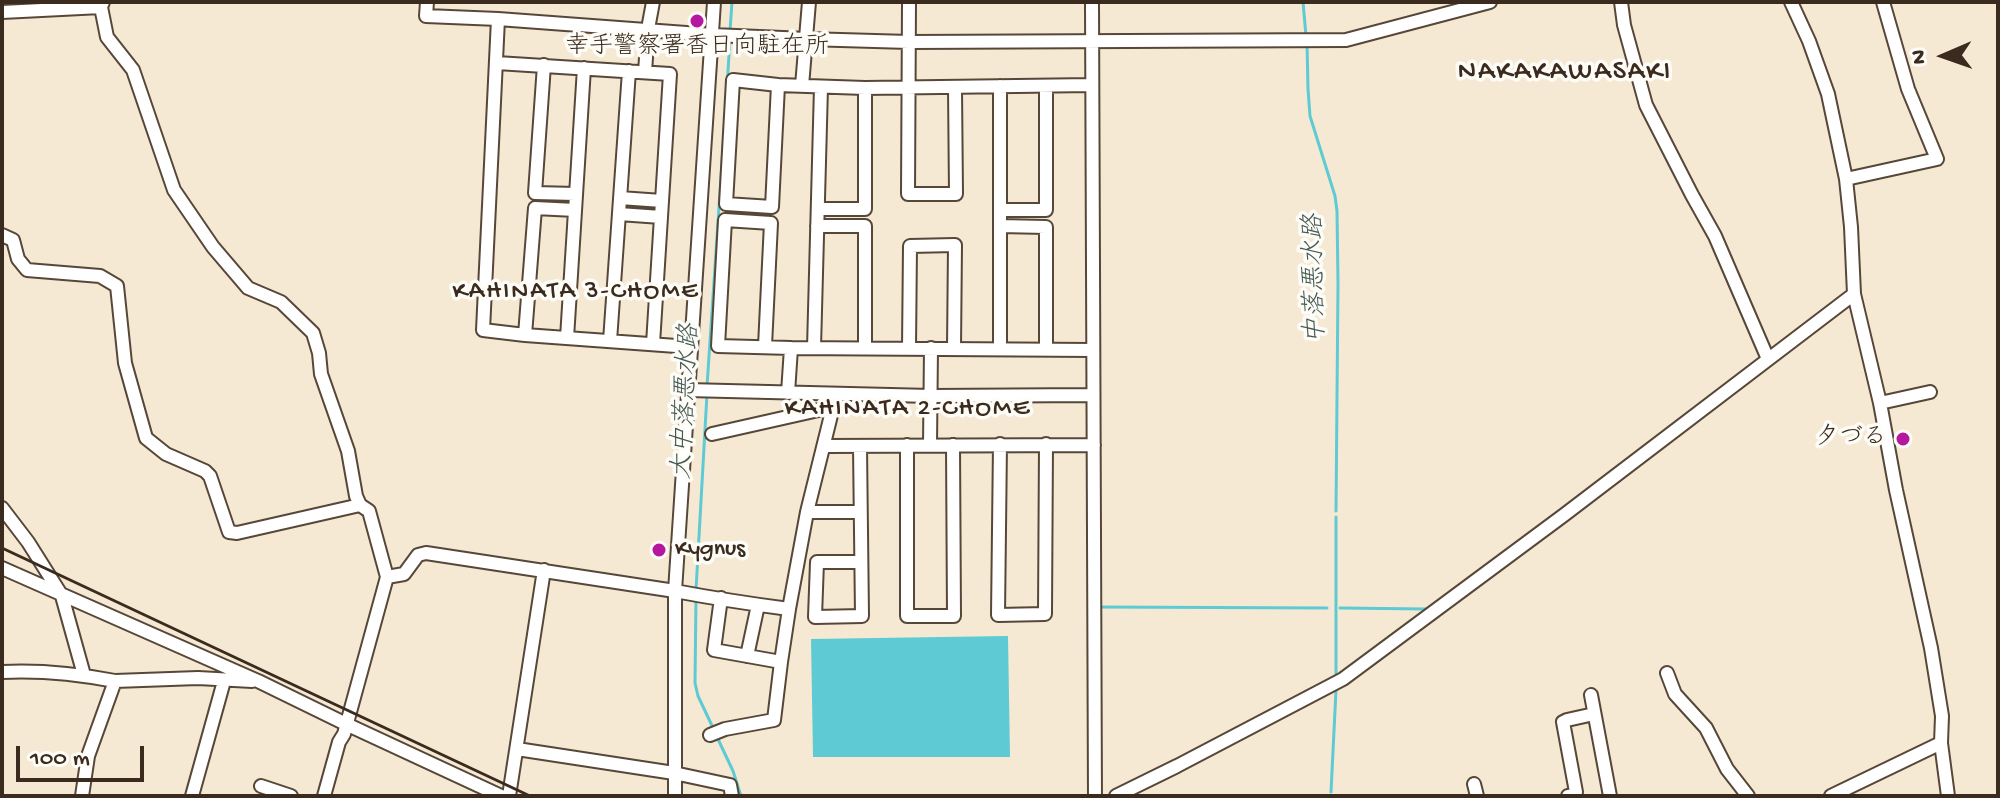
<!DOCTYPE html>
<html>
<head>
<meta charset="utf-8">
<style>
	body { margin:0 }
	#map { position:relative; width:2000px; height:798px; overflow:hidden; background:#f6e9d3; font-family:"Gochi Hand",sans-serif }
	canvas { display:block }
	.frame { position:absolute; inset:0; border:4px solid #3b2a1e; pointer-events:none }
	.north { position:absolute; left:1904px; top:16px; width:80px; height:80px; -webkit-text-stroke:6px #fdfcf7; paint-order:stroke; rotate:268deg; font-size:22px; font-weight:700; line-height:32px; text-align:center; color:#3b2a1e }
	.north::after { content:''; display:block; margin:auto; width:28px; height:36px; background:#3b2a1e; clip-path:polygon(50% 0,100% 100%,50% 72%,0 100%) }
	.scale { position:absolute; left:16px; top:746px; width:128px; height:36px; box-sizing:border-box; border:4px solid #3b2a1e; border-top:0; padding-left:10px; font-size:24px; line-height:28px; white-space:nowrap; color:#3b2a1e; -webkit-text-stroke:6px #fdfcf7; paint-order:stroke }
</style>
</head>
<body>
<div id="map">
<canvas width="2000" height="798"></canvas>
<div class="frame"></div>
<div class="north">N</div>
<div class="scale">100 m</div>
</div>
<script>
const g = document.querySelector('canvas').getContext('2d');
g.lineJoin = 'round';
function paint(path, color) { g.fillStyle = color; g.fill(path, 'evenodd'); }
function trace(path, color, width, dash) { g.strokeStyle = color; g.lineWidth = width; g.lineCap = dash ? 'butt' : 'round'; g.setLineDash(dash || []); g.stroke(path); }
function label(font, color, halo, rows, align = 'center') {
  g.font = font + ' "Gochi Hand","Klee One",sans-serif'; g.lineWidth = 7; g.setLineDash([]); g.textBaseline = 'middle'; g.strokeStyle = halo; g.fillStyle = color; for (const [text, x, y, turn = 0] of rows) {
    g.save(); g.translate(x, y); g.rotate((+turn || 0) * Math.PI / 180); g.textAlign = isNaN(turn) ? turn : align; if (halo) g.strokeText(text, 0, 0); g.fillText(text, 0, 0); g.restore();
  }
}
const water = new Path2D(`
	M1008 636 1010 757H813L811 639Z`);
const stream = new Path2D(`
	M1303 2 1306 36
	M730 31 732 2
	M1307 43 1308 89 1310 116 1335 196 1337 211 1338 283 1336 511
	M726 103 730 39
	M707 386 725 118
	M1336 517V674
	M696 590 707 394
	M696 597 695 683 698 696 714 730
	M1098 607 1327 608
	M1340 608 1426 609
	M717 737 733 771 741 796
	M1331 792 1336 690`);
const minor = new Path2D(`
	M103 2 101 7 107 37 133 70 174 190 213 247 248 288 281 302 313 333 319 353 321 374 348 451 356 496 360 505 369 511 387 577 344 734 339 742 324 796
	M427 2 426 16 498 19 713 35 806 39 909 42 1346 40 1490 2
	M909 2 908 194H956L955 88
	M1092 2 1095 796
	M1621 2 1624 25 1646 105 1692 195 1715 236 1768 359
	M1791 2 1809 41 1828 94 1846 179 1851 227 1854 294 1880 403 1896 490 1931 648 1942 716 1941 743 1948 796
	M2 12 101 7
	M498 19 483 330 525 335 690 347
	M497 63 670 74 653 344
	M544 65 535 193 576 194
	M645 72 648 29 653 2
	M778 85 733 80 726 204 772 207 778 85 865 88 1092 85
	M802 86 809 2
	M1000 86V349
	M1846 179 1937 159 1908 89 1883 2
	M620 198 662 201
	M818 209H865V88
	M1000 210H1046V86
	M619 214 661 217
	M817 226H865V348
	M1000 226 1046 227V349
	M2 235 13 240 18 259 27 270 100 276 117 286 125 363 146 438 166 454 205 471 210 476 229 532 237 533 360 505
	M525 335 535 208 575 210
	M567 338 584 68
	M610 341 629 71
	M765 346 771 223 725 220 718 346 791 348 1093 350
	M814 348 821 87
	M909 348 910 246 955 245 954 348
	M687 390 931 396 1093 395
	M788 393 791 348
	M1880 403 1930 392
	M712 434 832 407
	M1000 444 998 615 1045 614 1046 444
	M907 445V616H954L953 445
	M930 445 931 348
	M824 446 1094 445
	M860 446 862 616 815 617 817 562H860
	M2 508 28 542 62 596 84 675
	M807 512H860
	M2 568 258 681 346 724 501 796
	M387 577 404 574 418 555 426 553 675 591C712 598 751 604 789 609L781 662 714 650 721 598
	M789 609 807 512 836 395
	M747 656 758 605
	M2 672C40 670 78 674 115 681L88 756 82 796
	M1667 673 1675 694 1706 728 1727 769 1748 796
	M115 681 198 678 252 681
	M1591 695 1610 796
	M710 735 725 729 774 720 781 662
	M517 749 674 773 730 785 732 796
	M1474 784 1477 796
	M261 786 291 796
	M192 796 224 681
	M509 796 544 570
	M675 796V591L714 2
	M1116 796 1177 766 1343 679 1564 515 1854 294
	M1568 796 1574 795 1576 792 1563 722 1567 720 1594 714
	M1831 796 1941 743`);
const rail = new Path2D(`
	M2 548 530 796`);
const markers = [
	[697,21,8,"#b5179e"],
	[1903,439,8,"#b5179e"],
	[659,550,8,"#b5179e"]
];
const poiNames = [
	["幸手警察署香日向駐在所",697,48],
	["夕づる",1887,439,"right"],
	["Kygnus",675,550,"left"]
];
const waterNames = [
	["中落悪水路",1317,279,-91],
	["大中落悪水路",688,402,-87]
];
const neighbourhoodNames = [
	["KAHINATA 3-CHOME",576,293],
	["KAHINATA 2-CHOME",908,410]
];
const quarterNames = [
	["NAKAKAWASAKI",1565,74]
];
paint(water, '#5ecad3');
trace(stream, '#5ecad3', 3);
trace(minor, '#574739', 16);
trace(minor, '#fff', 12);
trace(rail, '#3b2a1e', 3);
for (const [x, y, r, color] of markers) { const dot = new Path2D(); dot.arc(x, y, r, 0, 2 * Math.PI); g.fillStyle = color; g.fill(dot); trace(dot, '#fdfcf7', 3); }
label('24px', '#3b2a1e', '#fdfcf7', poiNames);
label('italic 26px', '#465a54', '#fdfcf7', waterNames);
g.letterSpacing = '2px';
label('26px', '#3b2a1e', '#fdfcf7', neighbourhoodNames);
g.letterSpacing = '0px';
g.letterSpacing = '2px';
label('28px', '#3b2a1e', '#fdfcf7', quarterNames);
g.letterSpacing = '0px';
</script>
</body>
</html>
